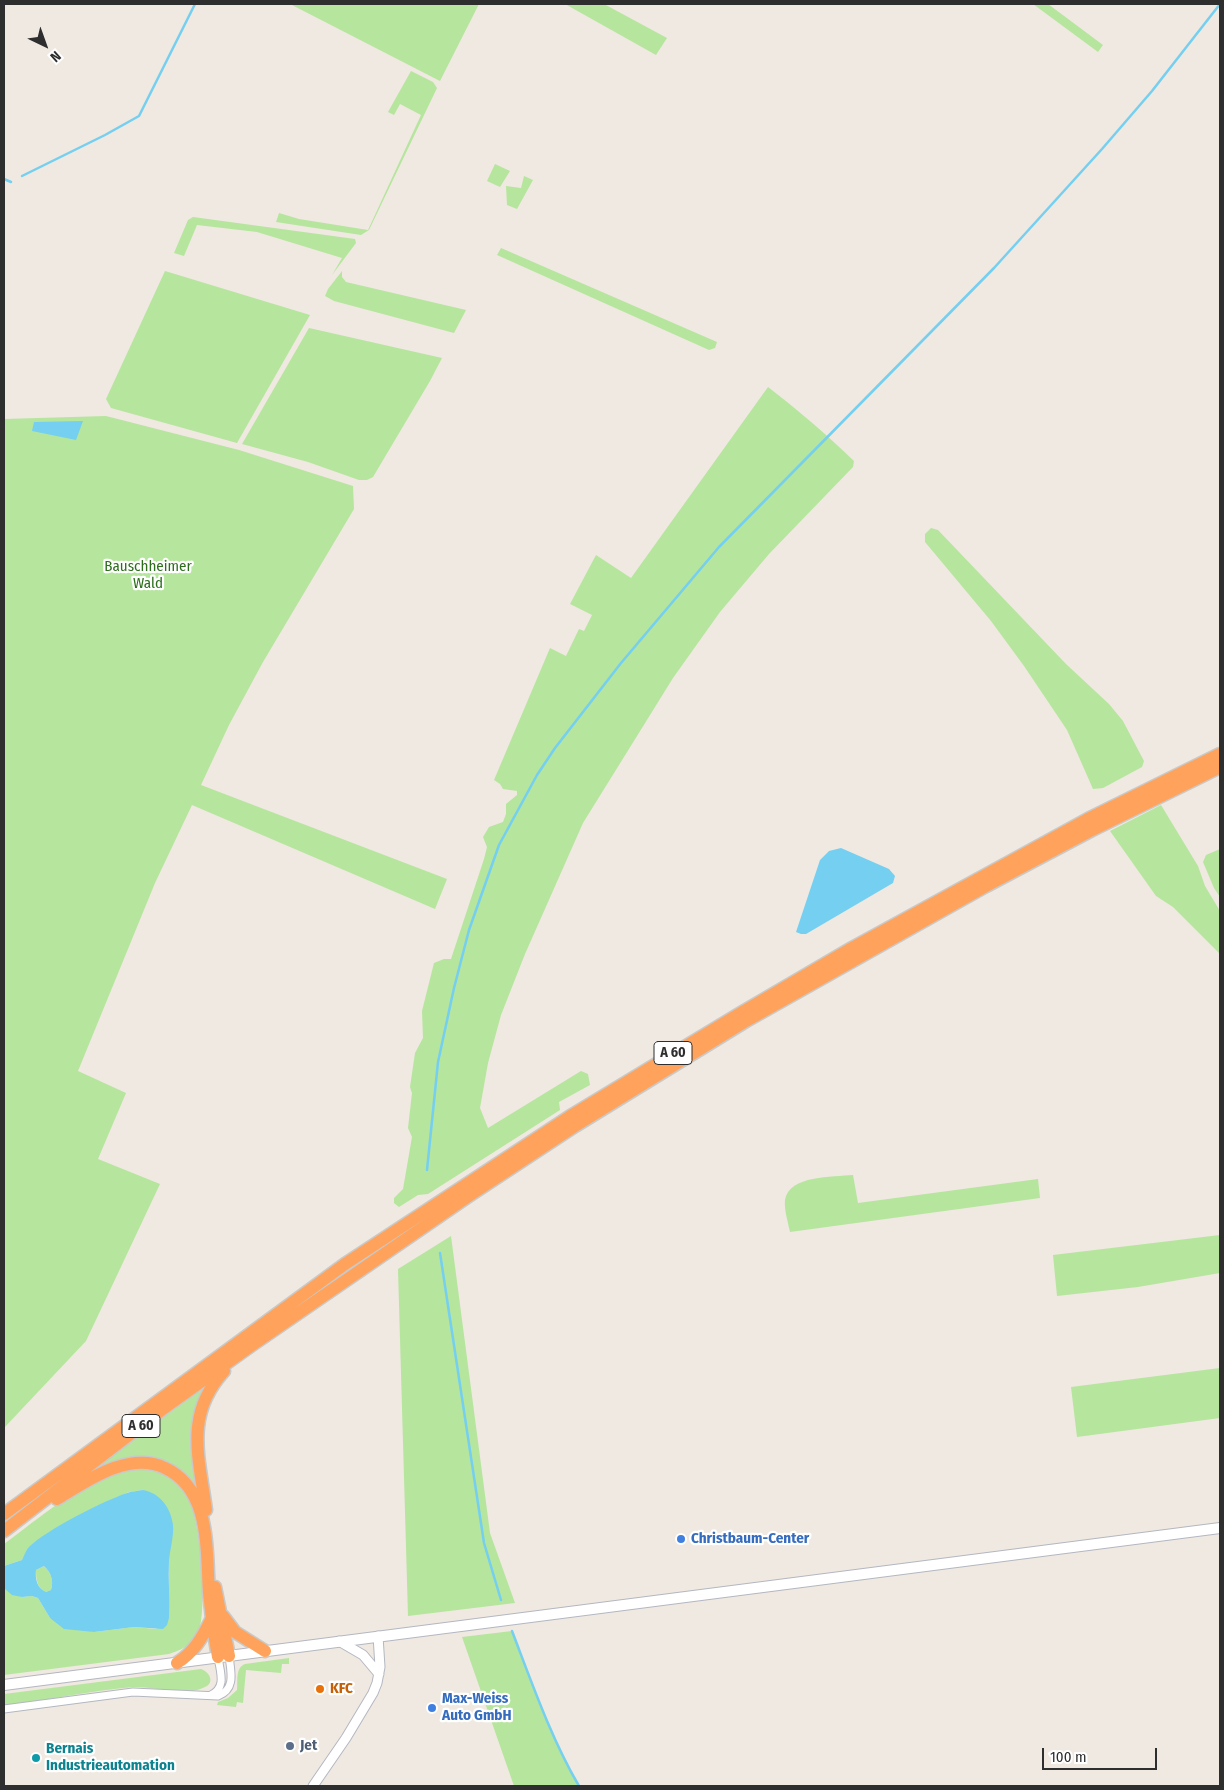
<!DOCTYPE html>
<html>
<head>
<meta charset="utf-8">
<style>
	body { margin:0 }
	#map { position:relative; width:1224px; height:1790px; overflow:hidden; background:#efe9e1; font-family:"Fira Sans Condensed",sans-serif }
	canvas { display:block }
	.frame { position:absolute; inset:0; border:5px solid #2e2e2e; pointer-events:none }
	.north { position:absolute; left:20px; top:20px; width:50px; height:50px; -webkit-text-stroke:4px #fff; paint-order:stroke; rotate:138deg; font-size:14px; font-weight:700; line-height:20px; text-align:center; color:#2e2e2e }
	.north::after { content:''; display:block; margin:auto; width:18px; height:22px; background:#2e2e2e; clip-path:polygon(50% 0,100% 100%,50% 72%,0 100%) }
	.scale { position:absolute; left:1042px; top:1748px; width:115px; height:22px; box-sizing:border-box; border:2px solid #2e2e2e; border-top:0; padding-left:6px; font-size:15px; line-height:18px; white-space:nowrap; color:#2e2e2e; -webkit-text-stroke:4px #fff; paint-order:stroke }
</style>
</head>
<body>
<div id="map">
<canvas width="1224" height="1790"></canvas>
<div class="frame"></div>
<div class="north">N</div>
<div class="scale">100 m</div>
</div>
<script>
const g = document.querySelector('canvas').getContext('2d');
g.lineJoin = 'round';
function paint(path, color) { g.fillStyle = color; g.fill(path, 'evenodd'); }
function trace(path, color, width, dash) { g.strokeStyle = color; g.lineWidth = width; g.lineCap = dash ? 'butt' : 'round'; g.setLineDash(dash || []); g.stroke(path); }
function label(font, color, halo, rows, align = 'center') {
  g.font = font + ' "Fira Sans Condensed",sans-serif'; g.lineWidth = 4.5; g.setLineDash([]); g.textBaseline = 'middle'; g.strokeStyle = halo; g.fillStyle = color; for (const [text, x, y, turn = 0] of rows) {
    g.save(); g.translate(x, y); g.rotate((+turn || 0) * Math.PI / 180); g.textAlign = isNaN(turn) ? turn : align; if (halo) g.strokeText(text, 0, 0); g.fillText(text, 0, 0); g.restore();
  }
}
const green = new Path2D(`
	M290 4H479L440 81Z
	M565 4H604L667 38 656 55Z
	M1033 4H1048L1103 45 1098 52Z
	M411 71 433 82 437 88 369 230 361 235 276 222 279 213 299 219 368 230 421 115 400 104 394 115 388 112Z
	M495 164 510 171 500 187 487 181Z
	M524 176 533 180 517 209 507 205 506 186 521 188Z
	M193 217 355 239 356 243 332 275 342 258 257 232 197 225 184 256 174 253 188 220Z
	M501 248 717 342 715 348 709 350 497 255Z
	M165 271 310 315 237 443 111 408 106 399Z
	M342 271V277L346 282 466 310 454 333 334 301 325 296 328 289Z
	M309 328 442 358 430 381 373 477 367 480H359L308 462 242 444Z
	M768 387C798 410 826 434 854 461L853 467 769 554 720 612 673 678 583 823 525 954 501 1015 488 1063 480 1108 488 1128 581 1071 588 1074 590 1085 559 1102 560 1110 428 1194 418 1195 399 1207 394 1203V1198L403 1189 412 1137 408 1128 412 1093 410 1087 415 1053 423 1038 422 1011 434 963 444 959H451L484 859 487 847 483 837 489 827 503 822 506 814V804L517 795V791L503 789 500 784 494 780 550 648 566 656 579 629 584 631 592 615 570 604 596 555 631 578Z
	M106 416 239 450 353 486 354 509 263 662 229 725 201 785 447 879 435 909 192 805 155 883 78 1071 126 1093 98 1159 160 1184 86 1341 4 1428V419Z
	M931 528 938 530 1066 664 1109 704 1123 721 1144 761 1142 767 1103 788 1093 789 1067 730 1024 666 991 621 925 542V534Z
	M1161 805 1198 866 1205 886 1220 911V954L1173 907 1156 896 1110 831Z
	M1220 849V897L1214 888 1203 862 1206 855Z
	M853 1175 858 1203 1038 1179 1040 1198 790 1232C788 1222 784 1210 785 1200 789 1175 833 1177 853 1175Z
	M1220 1235V1273L1138 1287 1057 1296 1053 1255Z
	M451 1236 490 1533 515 1603 408 1616 398 1269Z
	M1220 1368V1418L1077 1437 1071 1387Z
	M215 1377 204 1393 202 1502 182 1473 171 1464 155 1458 106 1467 91 1471Z
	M141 1468C146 1468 151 1468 156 1469 168 1473 182 1486 188 1496 200 1518 209 1614 197 1636 191 1646 180 1650 169 1654L4 1675V1585L5 1589 22 1597 32 1596 38 1598 50 1618 94 1632 134 1627 156 1629 169 1618V1561L143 1490 129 1492 113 1499 63 1524 29 1548 22 1560 4 1566V1544C38 1519 81 1482 122 1470 128 1469 134 1469 141 1468Z
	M44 1566C51 1572 54 1581 51 1590L46 1592C37 1588 36 1579 36 1570Z
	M512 1631C532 1683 551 1738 579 1786H514L462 1637Z
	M289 1658V1664H282L281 1673 246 1670 243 1703 237 1702 236 1707 217 1705 218 1702 228 1698 237 1690C238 1681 235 1668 245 1664Z
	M201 1669C210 1672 215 1683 205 1687 183 1698 156 1686 133 1687 90 1691 46 1700 4 1706V1694Z`);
const water = new Path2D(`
	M83 421 76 440 32 431 34 422Z
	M841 848 889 869 895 876 893 883 806 934H801L796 932 820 860 829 851Z
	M143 1490C160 1493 171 1508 173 1525 174 1536 170 1549 169 1560 168 1579 170 1599 169 1618L167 1625 163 1629 134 1627 94 1632 64 1629 50 1618 38 1598 32 1596 22 1597 12 1595 5 1589 4 1566 22 1560C24 1556 26 1550 29 1547 46 1530 105 1500 127 1493 132 1491 138 1491 143 1490ZM44 1566C51 1572 54 1581 51 1590L46 1592C37 1588 35 1579 36 1570Z`);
const stream = new Path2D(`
	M22 176 105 135 139 116 195 4
	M4 179 11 182
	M427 1170 438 1062 454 988 469 930 499 845 537 775 555 748 621 663 719 547 994 268 1102 149 1152 91 1220 4
	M440 1253 484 1543 501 1600
	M512 1631C532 1683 551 1738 579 1786`);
const minor = new Path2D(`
	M211 1695C227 1687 220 1672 218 1657
	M4 1709 133 1692 218 1696C236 1689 231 1672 229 1656`);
const tertiary = new Path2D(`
	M339 1641 363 1655 379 1674
	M313 1786 346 1738 373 1693 377 1683 380 1667 378 1636`);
const secondary = new Path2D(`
	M4 1685 1220 1528`);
const motorway = new Path2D(`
	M57 1499C75 1488 94 1475 114 1468 131 1462 149 1460 165 1468 211 1489 206 1550 209 1593 211 1615 214 1636 218 1657
	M206 1510C199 1457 184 1415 224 1371
	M4 1514 345 1264 569 1117 741 1013 852 948 1088 819 1220 754
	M4 1531 164 1408 252 1345 470 1195 575 1126 746 1021 986 886 1092 830 1220 767
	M215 1587 229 1656
	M223 1616 235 1632 265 1651
	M177 1663C194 1652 202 1638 211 1620`);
const markers = [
	[681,1539,5,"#3f7fe0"],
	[320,1689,5,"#e8710a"],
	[432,1708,5,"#3f7fe0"],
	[290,1746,5,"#5c6f8a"],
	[36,1758,5,"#0f9aa8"]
];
const shields = [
	[673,1053,38],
	[141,1426,38]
];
const shieldNames = [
	["A 60",673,1053],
	["A 60",141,1426]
];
const parkNames = [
	["Bauschheimer",148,567],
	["Wald",148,584]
];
const shopNames = [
	["Christbaum-Center",691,1539],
	["Max-Weiss",442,1699],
	["Auto GmbH",442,1716]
];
const foodNames = [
	["KFC",330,1689]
];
const serviceNames = [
	["Jet",300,1746]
];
const cultureNames = [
	["Bernais",46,1749],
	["Industrieautomation",46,1766]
];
paint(green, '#b6e59e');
paint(water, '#75cff0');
trace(stream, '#75cff0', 2.5);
trace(minor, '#b4b7c1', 9);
trace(tertiary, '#b4b7c1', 11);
trace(secondary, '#b4b7c1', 12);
trace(motorway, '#c9c9c9', 15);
trace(minor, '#fff', 7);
trace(tertiary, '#fff', 9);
trace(secondary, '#fff', 10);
trace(motorway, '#ffa35c', 12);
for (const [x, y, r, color] of markers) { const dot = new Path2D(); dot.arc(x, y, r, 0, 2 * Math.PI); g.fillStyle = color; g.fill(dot); trace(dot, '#fff', 2); }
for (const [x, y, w] of shields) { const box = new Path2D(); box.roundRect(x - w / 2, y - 11.5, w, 23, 4); g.fillStyle = '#fff'; g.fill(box); trace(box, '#2e2e2e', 1); }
label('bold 14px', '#2e2e2e', null, shieldNames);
label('15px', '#2c6e1b', '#fff', parkNames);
label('bold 15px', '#366cbe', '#fff', shopNames, 'left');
label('bold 15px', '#c56008', '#fff', foodNames, 'left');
label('bold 15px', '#4e5e75', '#fff', serviceNames, 'left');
label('bold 15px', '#0d838f', '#fff', cultureNames, 'left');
</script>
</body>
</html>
